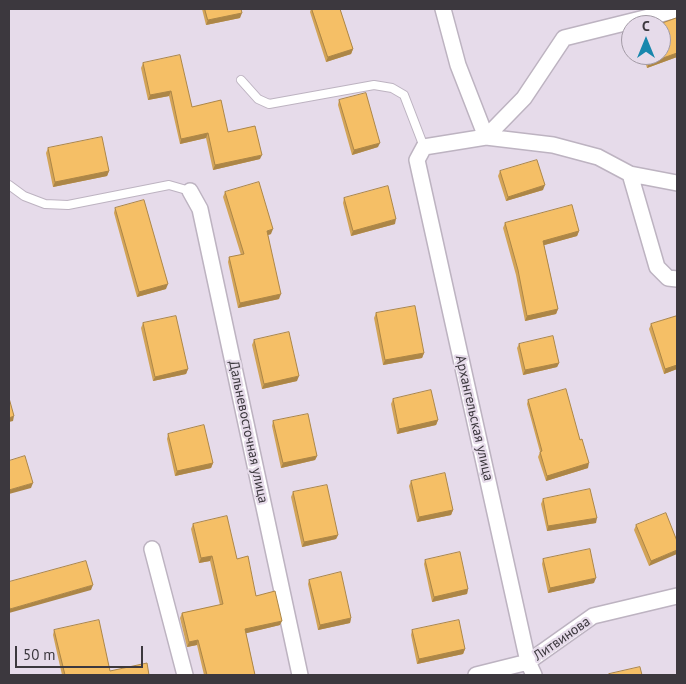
<!DOCTYPE html>
<html>
<head>
<meta charset="utf-8">
<style>
	body { margin:0 }
	#map { position:relative; width:686px; height:684px; overflow:hidden; background:#e6dbea; font-family:"PT Sans",sans-serif }
	canvas { display:block }
	.frame { position:absolute; inset:0; border:10px solid #3c383e; pointer-events:none }
	.north { position:absolute; left:621px; top:15px; width:50px; height:50px; box-sizing:border-box; background:#e6dbea; border:1px solid #a29aa5; border-radius:50%; rotate:0deg; font-size:14px; font-weight:700; line-height:20px; text-align:center; color:#3c383e }
	.north::after { content:''; display:block; margin:auto; width:18px; height:22px; background:#1887ad; clip-path:polygon(50% 0,100% 100%,50% 72%,0 100%) }
	.scale { position:absolute; left:15px; top:646px; width:128px; height:22px; box-sizing:border-box; border:2px solid #3c383e; border-top:0; padding-left:6px; font-size:15px; line-height:18px; white-space:nowrap; color:#3c383e; -webkit-text-stroke:4px #e6dbea; paint-order:stroke }
</style>
</head>
<body>
<div id="map">
<canvas width="686" height="684"></canvas>
<div class="frame"></div>
<div class="north">С</div>
<div class="scale">50 m</div>
</div>
<script>
const g = document.querySelector('canvas').getContext('2d');
g.lineJoin = 'round';
function trace(path, color, width, dash) { g.strokeStyle = color; g.lineWidth = width; g.lineCap = dash ? 'butt' : 'round'; g.setLineDash(dash || []); g.stroke(path); }
function paint(path, color) { g.fillStyle = color; g.fill(path, 'evenodd'); }
function label(font, color, halo, rows, align = 'center') {
  g.font = font + ' "PT Sans",sans-serif'; g.lineWidth = 4.5; g.setLineDash([]); g.textBaseline = 'middle'; g.strokeStyle = halo; g.fillStyle = color; for (const [text, x, y, turn = 0] of rows) {
    g.save(); g.translate(x, y); g.rotate((+turn || 0) * Math.PI / 180); g.textAlign = isNaN(turn) ? turn : align; if (halo) g.strokeText(text, 0, 0); g.fillText(text, 0, 0); g.restore();
  }
}
const service = new Path2D(`
	M241 80 258 99 269 104 374 85 392 88 404 95 424 147
	M9 185 24 196 45 204 68 205 169 185 190 191`);
const minor = new Path2D(`
	M443 9 458 65 486 137 553 145 598 157 630 174 657 267 668 278 677 279
	M630 174 677 183
	M190 191 200 209 300 675
	M152 549 185 675
	M476 675 528 662 593 616 677 596
	M534 675 528 662 417 160 424 147 486 137 524 98 564 38 677 10`);
const wall = new Path2D(`
	M202 9H241L240 18 206 25Z
	M311 9H340L353 49 351 54 326 62 310 12Z
	M677 18V57L647 68 643 55H661V25H657Z
	M143 63 192 107 228 132 260 159 213 170 206 138 180 144 169 96 148 100 141 68Z
	M339 100 378 147 352 155 338 105Z
	M48 148 109 171 107 176 53 187 46 153Z
	M500 171 543 190 506 201 498 176Z
	M225 192 271 234 268 235 279 299 238 308 228 262 229 257 241 255 223 197Z
	M344 198 395 224 351 236 343 203Z
	M115 208 166 289 137 297 114 213Z
	M505 223 579 231 577 236 544 245 558 309 556 314 525 321 516 275 503 228Z
	M376 313 424 353 422 358 383 365 374 318Z
	M677 316V369L664 374 649 329 651 324Z
	M143 323 188 369 186 374 153 381 141 328Z
	M254 340 297 381 262 389 252 345Z
	M519 344 559 363 557 367 523 375 517 348Z
	M393 399 438 420 436 425 397 434 391 404Z
	M528 400 588 468 546 481 538 457 540 452 527 404Z
	M273 421 317 456 315 460 281 468 272 426Z
	M168 434 213 463 211 468 175 476 167 439Z
	M411 481 453 510 451 515 417 522 409 486Z
	M293 492 338 535 336 539 302 547 291 497Z
	M543 499 596 523 547 531 541 504Z
	M193 524 237 559 256 596 280 625 246 633 255 675H204L197 645 187 647 180 618 182 613 220 605 210 561 199 563 191 529Z
	M636 525 677 541 649 566 634 530Z
	M543 559 594 583 548 593 542 564Z
	M425 560 468 589 467 594 432 602 424 564Z
	M309 580 351 618 350 623 318 630 308 584Z
	M54 630 110 671 149 675H62L53 635Z
	M412 630 465 649 463 654 417 664 411 635Z`);
const shadedWall = new Path2D(`
	M242 13 240 18 206 25 208 20Z
	M353 49 351 54 326 62 328 57Z
	M677 53V57L647 68 649 63Z
	M171 91 169 96 148 100 150 95Z
	M208 133 206 138 180 144 181 139Z
	M380 143 378 147 352 155 354 150Z
	M262 155 260 159 213 170 215 165Z
	M109 171 107 176 53 187 55 182Z
	M545 185 543 190 506 201 508 197Z
	M396 219 395 224 351 236 353 231Z
	M273 229 271 234 265 236 267 231Z
	M579 231 577 236 541 246 543 241Z
	M168 284 166 289 137 297 139 292Z
	M281 294 279 299 238 308 240 303Z
	M558 309 556 314 525 321 527 316Z
	M424 353 422 358 383 365 385 360Z
	M559 363 557 367 523 375 525 370Z
	M677 365V369L664 374 665 369Z
	M188 369 186 374 153 381 155 377Z
	M299 376 297 381 262 389 264 384Z
	M14 416 13 421 9 422V418Z
	M438 420 436 425 397 434 399 429Z
	M317 456 315 460 281 468 283 463Z
	M213 463 211 468 175 476 177 471Z
	M589 463 588 468 546 481 547 476Z
	M33 483 31 488 9 494V490Z
	M453 510 451 515 417 522 419 517Z
	M597 518 596 523 547 531 548 526Z
	M338 535 336 539 302 547 304 542Z
	M677 550V554L649 566 651 561Z
	M212 556 210 561 199 563 201 558Z
	M596 578 594 583 548 593 550 588Z
	M93 585 91 590 9 613 10 609Z
	M468 589 467 594 432 602 434 597Z
	M351 618 350 623 318 630 320 625Z
	M282 621 280 625 243 634 245 629Z
	M198 640 197 645 187 647 189 642Z
	M465 649 463 654 417 664 419 659Z`);
const building = new Path2D(`
	M205 9H241L242 13 208 20Z
	M312 9H340L353 49 328 57Z
	M677 18V53L649 63 647 55H661V25H657Z
	M180 55 192 107 221 100 228 132 255 126 262 155 215 165 208 133 181 139 171 91 150 95 143 63Z
	M366 93 380 143 354 150 339 100Z
	M102 137 109 171 55 182 48 148Z
	M537 160 545 185 508 197 500 171Z
	M259 182 273 229 267 231 281 294 240 303 229 257 244 254 225 192Z
	M388 186 396 219 353 231 344 198Z
	M144 200 168 284 139 292 115 208Z
	M572 205 579 231 543 241 558 309 527 316 518 270 505 223Z
	M415 306 424 353 385 360 376 313Z
	M176 316 188 369 155 377 143 323Z
	M677 316V365L665 369 651 324Z
	M289 332 299 376 264 384 254 340Z
	M553 336 559 363 525 370 519 344Z
	M566 389 580 440 582 439 589 463 547 476 540 452 542 451 528 400Z
	M431 390 438 420 399 429 393 399Z
	M9 398 14 416 9 418Z
	M308 414 317 456 283 463 273 421Z
	M204 425 213 463 177 471 168 434Z
	M25 456 33 483 9 490V461Z
	M445 473 453 510 419 517 411 481Z
	M327 485 338 535 304 542 293 492Z
	M590 489 597 518 548 526 543 499Z
	M666 513 677 541V550L651 561 636 525Z
	M227 516 237 559 248 556 256 596 275 591 282 621 245 629 255 675H207L198 640 189 642 182 613 223 604 212 556 201 558 193 524Z
	M590 549 596 578 550 588 543 559Z
	M460 552 468 589 434 597 425 560Z
	M86 561 93 585 10 609 9 605V582Z
	M341 572 351 618 320 625 309 580Z
	M99 620 110 671 147 663 149 675H65L54 630Z
	M459 620 465 649 419 659 412 630Z
	M640 667 642 675H610L609 674Z`);
const streetNames = [
	["Архангельская улица",474,418,77],
	["Дальневосточная улица",248,432,78],
	["Литвинова",562,639,-35]
];
trace(service, '#bdb3c1', 10);
trace(minor, '#bdb3c1', 18);
trace(service, '#fff', 8);
trace(minor, '#fff', 15);
paint(wall, '#d3a458');
paint(shadedWall, '#ac8647');
paint(building, '#f5bf66');
trace(building, '#ac8647', 1);
label('14px', '#3c383e', '#e6dbea', streetNames);
</script>
</body>
</html>
